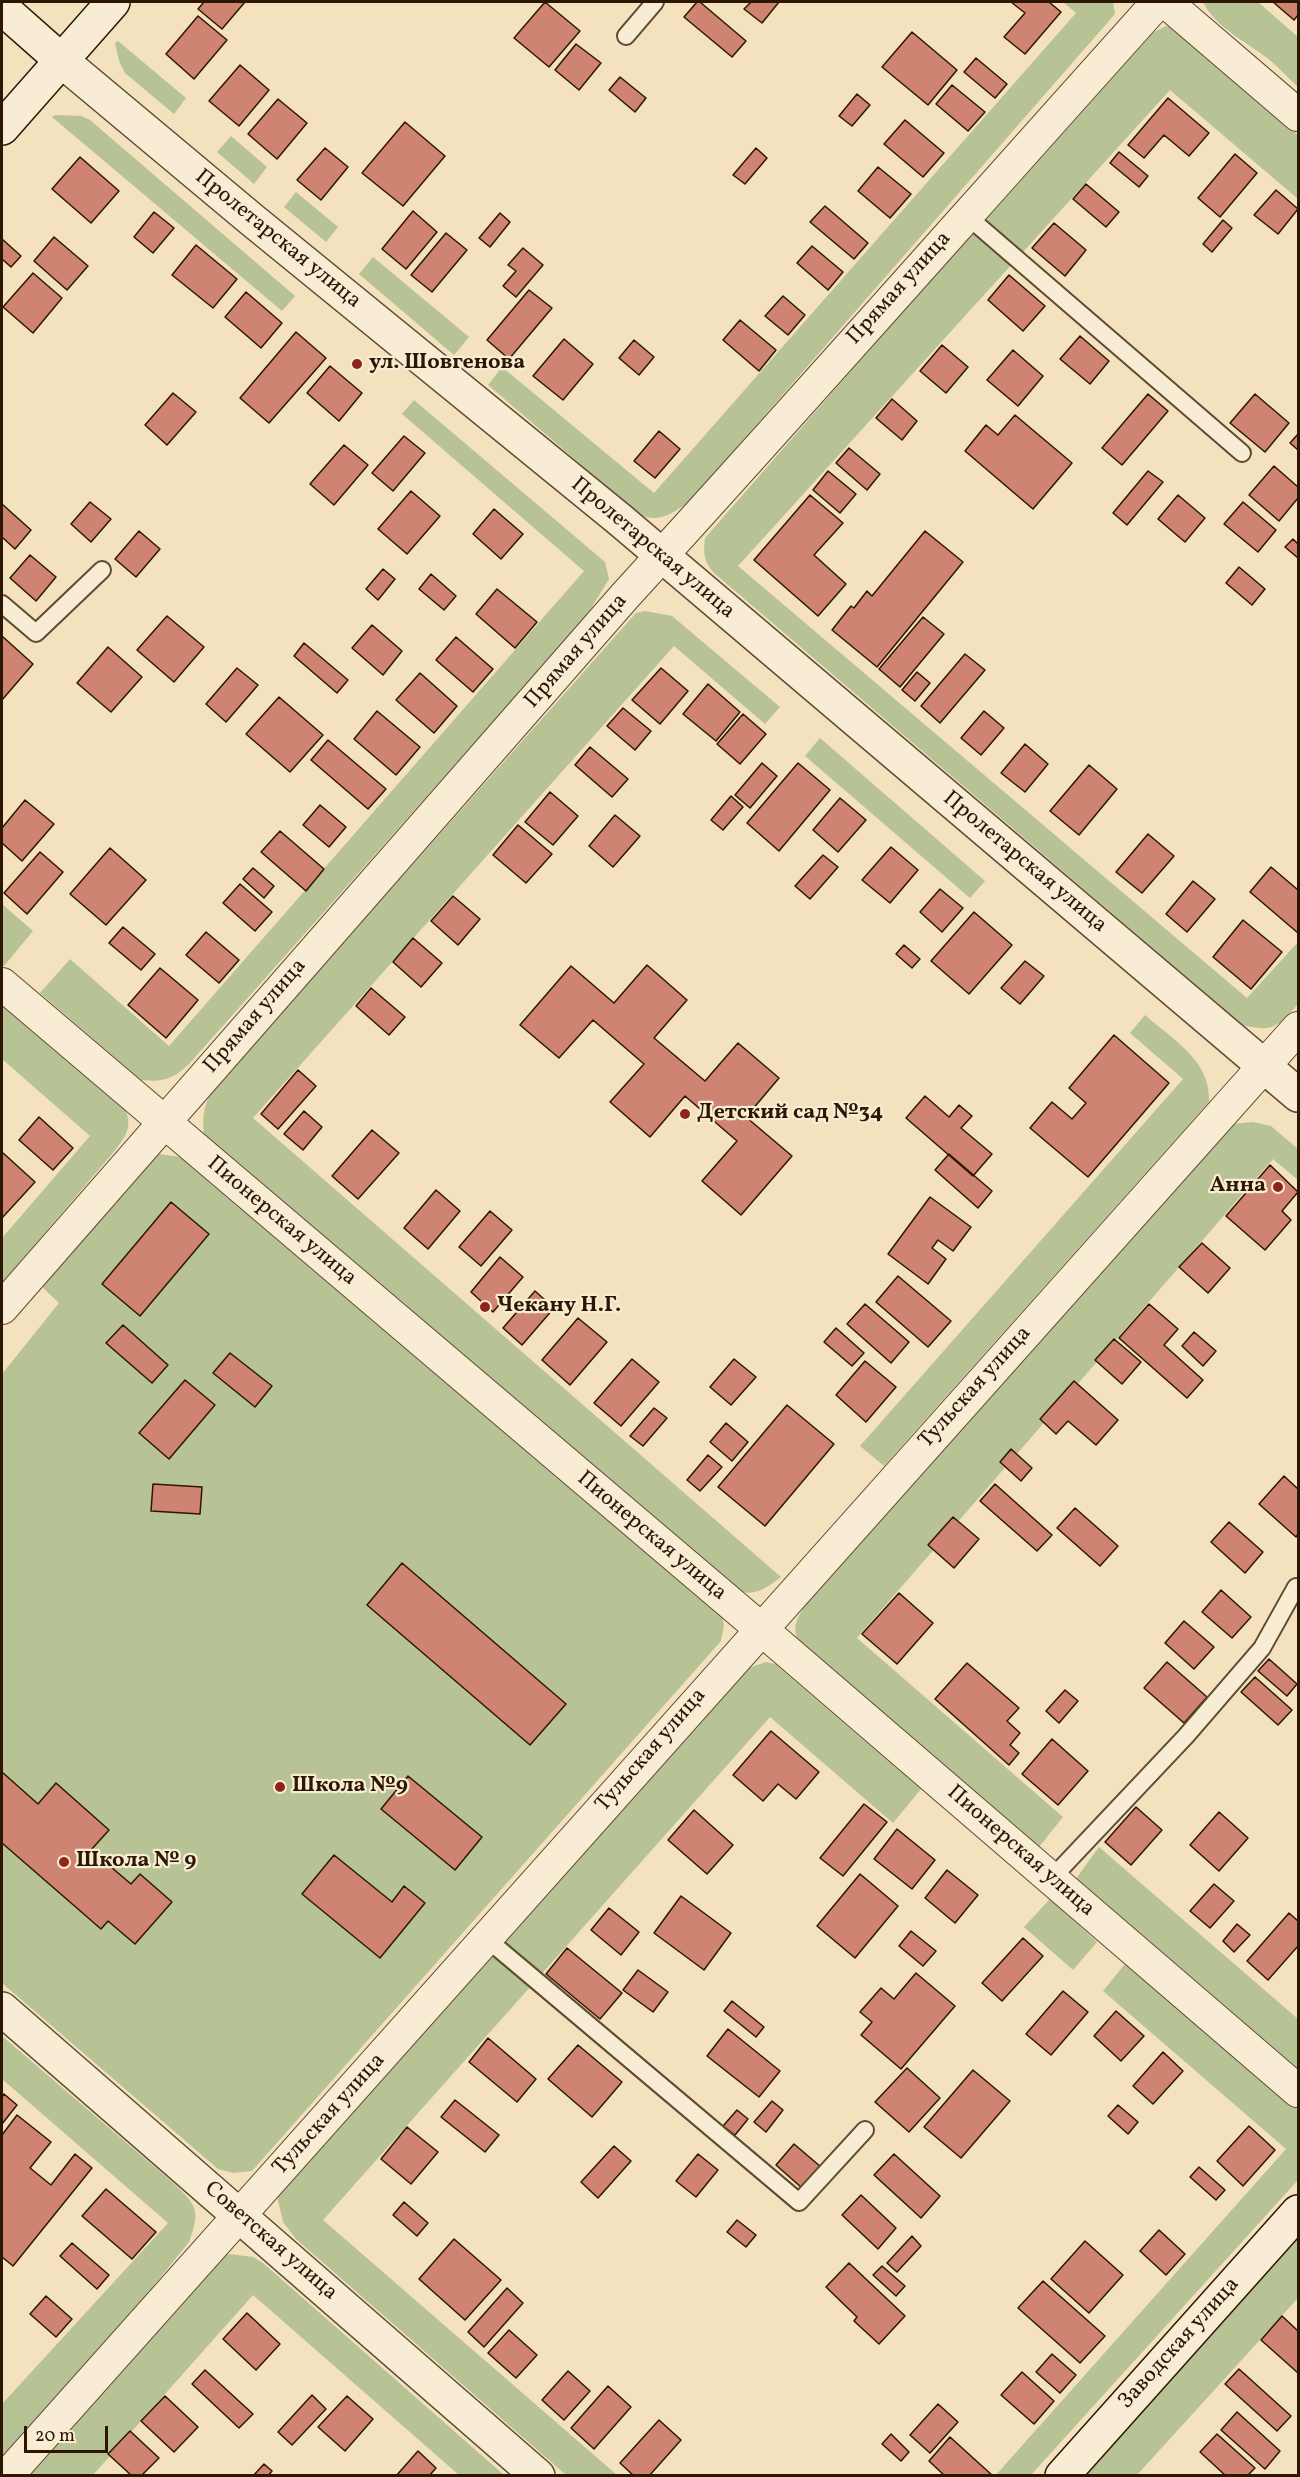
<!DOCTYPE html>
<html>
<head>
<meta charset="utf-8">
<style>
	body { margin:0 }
	#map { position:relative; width:1300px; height:2477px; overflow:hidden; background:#f4e1bd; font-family:Vollkorn,serif }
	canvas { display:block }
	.frame { position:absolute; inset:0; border:3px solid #2d1703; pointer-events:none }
	.scale { position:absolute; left:24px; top:2426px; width:84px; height:27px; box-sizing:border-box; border:3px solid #2d1703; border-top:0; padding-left:8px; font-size:18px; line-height:21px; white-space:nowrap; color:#2d1703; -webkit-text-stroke:4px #f8ecd4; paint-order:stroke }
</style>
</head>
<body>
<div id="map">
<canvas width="1300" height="2477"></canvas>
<div class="frame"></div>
<div class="scale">20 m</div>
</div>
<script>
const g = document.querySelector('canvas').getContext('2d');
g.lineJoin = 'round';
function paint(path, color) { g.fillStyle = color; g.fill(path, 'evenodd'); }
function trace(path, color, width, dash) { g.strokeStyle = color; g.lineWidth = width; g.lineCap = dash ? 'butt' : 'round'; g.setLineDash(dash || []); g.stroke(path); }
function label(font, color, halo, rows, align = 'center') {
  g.font = font + ' Vollkorn,serif'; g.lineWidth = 4.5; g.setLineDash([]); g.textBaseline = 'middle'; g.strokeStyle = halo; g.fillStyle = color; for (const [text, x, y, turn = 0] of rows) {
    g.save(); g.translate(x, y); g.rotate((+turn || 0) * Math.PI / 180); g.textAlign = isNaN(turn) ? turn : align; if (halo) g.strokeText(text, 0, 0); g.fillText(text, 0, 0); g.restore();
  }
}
const green = new Path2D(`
	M1063 2H1113L1115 14 689 502C672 513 661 523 640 515L488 385 502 367 654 493 1076 13Z
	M1203 2H1258L1298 37V87C1288 78 1278 66 1267 58 1244 40 1216 28 1203 2Z
	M1166 26 1176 29 1298 135V199L1170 90 738 566 1247 998 1298 942V1004C1278 1026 1274 1033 1243 1025L714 573C704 562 703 553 705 538L1128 54 1146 36Z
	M118 41 186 98 174 114 125 73 119 61 115 43Z
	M56 115 81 116 90 120 295 296 282 311 52 117Z
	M231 136 267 167 254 184 217 152Z
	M296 192 338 227 326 242 284 207Z
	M373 257 469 337 454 355 359 274Z
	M414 400 605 562 609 579 585 618 189 1064C172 1080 163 1082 141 1080L40 993 70 959 169 1046 584 571 402 414Z
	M645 611 672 616 780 707 765 724 674 646 253 1118 781 1577C765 1589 756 1596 736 1591L204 1135C202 1115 204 1102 216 1086L636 613Z
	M820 738 985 881 970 898 805 756Z
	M2 904 33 931 4 966 2 964Z
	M2 999 123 1105C135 1126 125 1138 112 1154L2 1283V1238L90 1136 2 1059Z
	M1145 1015C1173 1040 1211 1060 1209 1102L884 1466 860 1446 1183 1079 1130 1033Z
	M1253 1122 1271 1126 1298 1149V1180L1273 1159 857 1638 1063 1817 1039 1847 806 1652C788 1629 795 1621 810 1598L1233 1124Z
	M159 1154 181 1157 722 1616 724 1626 721 1641 252 2171 233 2173 218 2169 2 1983V1374L59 1303 40 1285 147 1159Z
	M766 1662 775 1664 921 1789 893 1823 770 1717 323 2220 617 2475H566L296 2239 283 2222 277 2196 738 1672Z
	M1099 1847 1298 2019V2073L1075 1880Z
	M1050 1899 1097 1942 1073 1970 1024 1927Z
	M1125 1964 1298 2110V2180L1031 2475 995 2476 1286 2149 1103 1991Z
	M2 2036 171 2181C195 2204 202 2208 189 2242L113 2336 2 2462V2404L168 2223 2 2079Z
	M1298 2233V2298L1137 2475 1080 2476Z
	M229 2254 253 2257 263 2263 504 2475H459L253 2295 93 2475 25 2476 223 2256Z`);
const building = new Path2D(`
	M204 2H245L222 29 198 9Z
	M545 2 580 31 549 67 514 38Z
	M697 2H700L746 41 732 57 684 17Z
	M751 2H779L762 23 744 9Z
	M1011 2H1049L1061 12 1025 54 1004 37 1025 13Z
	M1273 2H1298V15L1294 20Z
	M198 16 227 40 194 79 166 54Z
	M912 32 957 70 928 105 882 67Z
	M576 44 601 63 579 90 555 70Z
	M976 58 1007 84 995 98 964 72Z
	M240 65 269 90 239 126 209 101Z
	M620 77 646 98 635 112 609 90Z
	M952 85 985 112 968 131 936 104Z
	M857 94 870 105 852 126 839 116Z
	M1168 98 1209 133 1189 156 1164 135 1144 158 1128 145Z
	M278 99 307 123 277 159 248 134Z
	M905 120 944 153 923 177 884 144Z
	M405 122 445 156 403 206 362 173Z
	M325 148 348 167 321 200 297 180Z
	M756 148 767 158 745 184 733 175Z
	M1119 152 1148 176 1139 187 1110 163Z
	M1235 154 1257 173 1220 217 1198 198Z
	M80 157 119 191 91 223 52 189Z
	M878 167 911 194 890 218 858 191Z
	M1086 184 1119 212 1106 227 1073 199Z
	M1276 190 1298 209 1278 234 1254 215Z
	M825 206 868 243 854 259 810 222Z
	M413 211 437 232 406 269 382 249Z
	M154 212 174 228 153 253 134 237Z
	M500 213 510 222 490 247 479 238Z
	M1223 220 1232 228 1212 252 1203 244Z
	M1054 223 1086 250 1065 276 1032 248Z
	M446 233 467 250 432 292 411 275Z
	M54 237 88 266 67 290 34 261Z
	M2 239 21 256 11 267 2 259Z
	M196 245 237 279 213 308 172 275Z
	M812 246 843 272 828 290 797 263Z
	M523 248 543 265 516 297 503 286 516 271 508 265Z
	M33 273 62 298 33 333 3 307Z
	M1009 275 1045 306 1023 331 988 300Z
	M529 290 552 308 509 359 487 340Z
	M246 292 282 323 261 348 225 317Z
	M783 296 805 315 788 335 765 316Z
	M740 320 776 350 759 371 723 340Z
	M296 332 326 358 269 423 240 398Z
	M1080 336 1109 361 1090 384 1060 359Z
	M564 339 593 364 563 400 533 376Z
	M634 340 654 357 639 375 619 358Z
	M942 345 968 367 946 393 920 371Z
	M1013 350 1043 376 1018 406 987 380Z
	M330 366 362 393 339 421 307 393Z
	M173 393 196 412 167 445 145 425Z
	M1148 394 1168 411 1122 465 1102 448Z
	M1255 394 1289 423 1265 452 1230 423Z
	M892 399 917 421 902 440 876 418Z
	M1015 415 1072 463 1033 509 965 451 986 425 998 435Z
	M659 431 680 449 655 478 634 461Z
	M1298 434V450L1290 443Z
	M404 436 425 453 393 491 372 473Z
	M344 445 368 465 334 505 310 484Z
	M849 448 880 474 867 490 836 463Z
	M1274 466 1298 487V498L1279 521 1249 495Z
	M828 471 856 494 840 513 813 490Z
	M1148 471 1163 482 1127 525 1113 513Z
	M411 491 440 516 407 554 378 529Z
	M810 495 843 523 814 555 846 584 818 616 754 560Z
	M1178 495 1205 518 1185 542 1158 519Z
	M90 502 111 519 91 542 71 524Z
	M1243 502 1276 530 1258 552 1224 524Z
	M2 504 31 530 15 549 2 537Z
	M494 509 523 534 501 559 473 534Z
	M139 531 160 549 136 577 115 559Z
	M925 531 963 562 877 667 832 630 851 606 854 608 867 591 872 596Z
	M1293 539 1298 544V558L1285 547Z
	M30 555 56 577 36 601 10 578Z
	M1239 567 1265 589 1252 605 1226 583Z
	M383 569 395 579 378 600 366 589Z
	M431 574 456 596 444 610 419 589Z
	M497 589 537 622 515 648 476 614Z
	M167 616 204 647 174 682 137 650Z
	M923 617 944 634 900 687 879 669Z
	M372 625 402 651 383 675 352 648Z
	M2 636 33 664 2 700Z
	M456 637 493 669 473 692 436 660Z
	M304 643 348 680 337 693 294 656Z
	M108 647 142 677 111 712 77 683Z
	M965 654 985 670 940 723 921 706Z
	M237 668 258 685 226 722 206 704Z
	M661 668 688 691 660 724 632 700Z
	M917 672 930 683 915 701 902 690Z
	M420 673 457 706 434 733 396 700Z
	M708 684 740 712 716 741 683 714Z
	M279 697 323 735 290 772 246 734Z
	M623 708 651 731 635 750 607 726Z
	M377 711 420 747 396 775 354 739Z
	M984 711 1004 728 981 755 961 738Z
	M743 714 766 734 740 764 717 744Z
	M328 740 386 789 368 809 311 760Z
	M1025 744 1048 764 1025 792 1001 773Z
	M590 747 628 779 612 797 575 765Z
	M762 763 777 776 750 808 735 795Z
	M798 763 830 790 779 851 747 823Z
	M1089 765 1117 789 1079 835 1050 811Z
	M550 792 578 816 553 845 525 822Z
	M731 796 743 807 723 830 711 820Z
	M840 798 866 820 838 852 813 830Z
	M25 800 54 824 22 861 2 843V828Z
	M320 805 346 827 329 847 303 825Z
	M615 815 640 836 613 867 589 846Z
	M518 825 552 854 526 883 493 855Z
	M280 831 324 869 306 891 261 852Z
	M1148 834 1174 856 1142 893 1116 872Z
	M891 847 918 870 890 903 862 880Z
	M110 848 146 880 106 925 70 894Z
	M40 852 63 872 27 914 4 893Z
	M823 855 838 867 810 899 795 886Z
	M1271 867 1298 890V933L1250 892Z
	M253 868 274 886 264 898 243 879Z
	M1193 881 1215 899 1187 932 1166 914Z
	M240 884 272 912 255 931 223 903Z
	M940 889 963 908 942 932 920 912Z
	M453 896 480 919 458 945 431 921Z
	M974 912 1012 945 969 994 931 961Z
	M1243 920 1282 952 1251 989 1213 957Z
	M123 927 155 954 141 970 109 943Z
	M206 932 239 960 219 983 186 955Z
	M413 938 442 963 421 987 393 962Z
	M904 945 920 959 912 968 896 954Z
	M1025 961 1044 976 1020 1004 1001 988Z
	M647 965 687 1000 654 1038 705 1081 738 1043 779 1078 746 1117 792 1156 741 1215 702 1181 737 1141 685 1096 650 1137 610 1102 644 1064 593 1020 559 1058 520 1025 571 966 614 1003Z
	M160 968 198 1000 166 1038 128 1005Z
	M371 988 405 1017 389 1035 356 1006Z
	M1114 1035 1169 1083 1088 1177 1030 1128 1052 1102 1072 1119 1086 1103 1069 1088Z
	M298 1070 316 1086 278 1129 261 1114Z
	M925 1096 949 1117 959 1105 972 1116 961 1128 992 1154 973 1176 906 1118Z
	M304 1111 322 1127 303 1150 284 1134Z
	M39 1117 73 1148 53 1170 19 1140Z
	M372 1130 399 1153 358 1199 332 1176Z
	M2 1152 35 1182 2 1218Z
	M949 1154 992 1191 978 1208 935 1170Z
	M1270 1165 1298 1192 1282 1211 1291 1220 1265 1250 1226 1216Z
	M436 1190 460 1211 428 1249 404 1228Z
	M930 1197 971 1227 953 1251 938 1240 932 1248 946 1259 928 1284 888 1254Z
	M171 1202 209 1234 140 1316 102 1284Z
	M490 1211 512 1230 481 1266 459 1247Z
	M1202 1243 1230 1268 1208 1293 1179 1267Z
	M500 1257 523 1277 493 1312 471 1292Z
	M898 1276 951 1321 928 1347 876 1302Z
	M535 1291 554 1308 522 1345 503 1328Z
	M865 1304 909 1342 891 1363 847 1324Z
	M1149 1304 1178 1329 1164 1345 1203 1380 1187 1398 1119 1338Z
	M578 1318 607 1342 570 1385 542 1360Z
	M123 1325 168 1365 152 1383 106 1343Z
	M836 1328 864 1353 852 1366 824 1342Z
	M1194 1332 1216 1351 1203 1366 1182 1346Z
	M1114 1339 1141 1362 1122 1384 1095 1360Z
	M230 1353 272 1386 255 1407 213 1373Z
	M632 1359 659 1382 621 1426 594 1403Z
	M734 1359 756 1377 731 1405 710 1387Z
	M865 1361 896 1387 866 1422 836 1395Z
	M185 1380 215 1405 169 1459 139 1433Z
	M1074 1381 1118 1420 1096 1445 1068 1421 1056 1434 1040 1419Z
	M787 1405 834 1444 765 1526 718 1487Z
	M654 1408 667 1418 643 1446 630 1436Z
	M726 1423 748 1442 732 1461 710 1442Z
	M1011 1449 1032 1468 1021 1481 1000 1462Z
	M708 1455 722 1467 700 1491 687 1480Z
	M1284 1476 1298 1489V1534L1296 1537 1259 1504Z
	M153 1484 202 1487 200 1514 151 1511Z
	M995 1484 1052 1535 1037 1551 980 1501Z
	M1075 1508 1118 1546 1100 1566 1057 1528Z
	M953 1517 979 1539 954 1568 928 1545Z
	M1229 1522 1263 1552 1245 1573 1211 1542Z
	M402 1563 566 1704 530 1745 367 1605Z
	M1221 1590 1251 1617 1232 1638 1202 1612Z
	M899 1593 933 1623 897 1664 862 1634Z
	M1184 1621 1214 1647 1194 1669 1165 1643Z
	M1269 1659 1297 1684 1287 1696 1258 1671Z
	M1167 1662 1207 1697 1184 1723 1144 1688Z
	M967 1663 1019 1708 1007 1721 1020 1733 1010 1745 1019 1753 1009 1765 935 1699Z
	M1255 1677 1292 1710 1278 1725 1241 1692Z
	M1065 1690 1078 1701 1059 1723 1046 1711Z
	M771 1731 819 1772 796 1799 778 1784 763 1801 733 1775Z
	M1052 1739 1088 1771 1058 1805 1022 1774Z
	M2 1772 38 1804 56 1783 109 1830 91 1850 131 1884 140 1874 172 1902 135 1944 108 1921 101 1929 2 1843Z
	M408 1776 482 1837 455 1870 381 1809Z
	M864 1804 887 1822 843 1876 820 1858Z
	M1136 1807 1162 1830 1131 1865 1105 1842Z
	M694 1810 733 1845 707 1874 668 1840Z
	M1219 1812 1248 1838 1219 1871 1190 1845Z
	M897 1829 935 1860 912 1889 874 1859Z
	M334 1855 392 1902 404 1886 425 1903 380 1958 302 1894Z
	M947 1870 978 1895 955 1923 925 1898Z
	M860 1874 898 1906 855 1958 817 1926Z
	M1214 1884 1234 1901 1210 1928 1190 1911Z
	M681 1896 731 1933 704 1970 654 1933Z
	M609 1908 639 1932 621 1955 591 1930Z
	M1289 1913 1298 1921V1946L1268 1980 1247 1961Z
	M1237 1924 1250 1935 1234 1952 1223 1941Z
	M911 1931 936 1951 923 1966 899 1946Z
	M1023 1938 1043 1956 1002 2001 982 1983Z
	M567 1948 622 1993 600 2019 546 1974Z
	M638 1970 668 1992 653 2012 623 1990Z
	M916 1973 955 2006 901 2069 861 2035 872 2022 860 2012 881 1988 894 1999Z
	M1063 1991 1088 2012 1051 2055 1026 2034Z
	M732 2001 764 2027 756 2037 724 2011Z
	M1116 2011 1144 2036 1121 2061 1094 2036Z
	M728 2029 780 2071 759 2097 707 2056Z
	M488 2038 536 2079 517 2102 469 2062Z
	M578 2045 622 2082 592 2117 548 2079Z
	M1163 2052 1183 2071 1153 2104 1133 2086Z
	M907 2068 940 2098 909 2132 875 2102Z
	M973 2070 1010 2101 961 2158 924 2127Z
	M4 2094 17 2105 2 2124V2097Z
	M455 2100 499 2135 485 2152 441 2117Z
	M772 2101 783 2110 766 2132 754 2122Z
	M1118 2105 1138 2122 1128 2134 1108 2116Z
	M737 2110 748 2119 735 2135 723 2126Z
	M17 2115 51 2142 30 2168 51 2185 75 2154 92 2168 13 2266 2 2257V2135Z
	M1249 2126 1275 2150 1243 2186 1217 2161Z
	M407 2127 438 2152 411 2184 381 2159Z
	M794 2144 821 2167 802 2188 776 2165Z
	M614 2146 631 2161 598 2198 581 2182Z
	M698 2154 718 2170 696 2197 676 2181Z
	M894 2154 940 2196 921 2218 874 2175Z
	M1199 2167 1225 2190 1216 2200 1190 2177Z
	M106 2189 156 2232 132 2259 82 2216Z
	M861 2195 896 2228 878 2249 842 2215Z
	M404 2202 428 2223 417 2236 393 2215Z
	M737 2220 756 2235 746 2247 727 2232Z
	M1159 2230 1185 2254 1166 2275 1140 2251Z
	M912 2236 921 2246 897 2272 887 2263Z
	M454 2239 501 2280 465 2320 419 2279Z
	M1085 2241 1123 2275 1089 2313 1051 2279Z
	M72 2243 109 2275 97 2289 60 2256Z
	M849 2263 905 2316 879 2344 854 2321 857 2317 826 2287Z
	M882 2266 905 2286 896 2296 873 2275Z
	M1043 2281 1105 2336 1080 2363 1018 2308Z
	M507 2288 523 2303 484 2347 468 2332Z
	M46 2296 72 2319 56 2337 30 2314Z
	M247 2313 280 2344 256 2370 223 2339Z
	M1282 2316 1298 2331V2373L1261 2340Z
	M509 2330 537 2355 516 2378 488 2353Z
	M1052 2354 1076 2375 1060 2393 1036 2372Z
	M1239 2369 1291 2416 1277 2431 1225 2384Z
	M205 2370 253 2414 239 2428 192 2384Z
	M568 2371 590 2391 564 2420 542 2400Z
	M1022 2372 1054 2401 1034 2424 1001 2395Z
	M608 2386 631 2407 594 2449 571 2428Z
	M312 2395 326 2409 292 2445 278 2432Z
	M165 2396 198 2427 174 2452 141 2421Z
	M347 2396 373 2419 345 2451 318 2427Z
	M938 2404 958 2422 930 2453 910 2435Z
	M1237 2412 1280 2451 1265 2469 1221 2430Z
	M659 2420 681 2440 649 2476H634L620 2463Z
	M130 2431 159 2458 141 2476H132L108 2454Z
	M891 2434 909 2452 901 2461 882 2444Z
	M1217 2434 1255 2468 1247 2476H1226L1200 2452Z
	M950 2437 993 2476H945L929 2461Z
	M418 2451 436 2468 429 2476H396Z
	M264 2464 272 2471 268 2476H253Z`);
const service = new Path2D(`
	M626 36 655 2
	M966 215 1242 453
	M2 604 36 633 102 570
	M1051 1879 1186 1736 1262 1648 1296 1587 1298 1589
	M487 1939 799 2202 865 2130`);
const minor = new Path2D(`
	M1166 2 1298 115
	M2 984 761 1629 1298 2091
	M2 1308 624 597C804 400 980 200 1158 2
	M7 2476 1298 1028`);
const tertiary = new Path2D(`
	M62 61 251 219 619 519 1298 1095
	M2 2009 538 2476`);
const secondary = new Path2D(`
	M2 8 62 61
	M2 128 113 2
	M1062 2476 1298 2212`);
const markers = [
	[357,364,6,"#8f2418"],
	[685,1114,6,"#8f2418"],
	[1278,1187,6,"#8f2418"],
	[485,1307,6,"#8f2418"],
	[280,1787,6,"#8f2418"],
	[64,1862,6,"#8f2418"]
];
const streetNames = [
	["Пролетарская улица",277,240,39],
	["Прямая улица",900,289,-48],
	["Пролетарская улица",652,549,40],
	["Прямая улица",577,652,-49],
	["Пролетарская улица",1024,863,40],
	["Прямая улица",256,1017,-49],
	["Пионерская улица",281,1222,40],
	["Тульская улица",976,1388,-48],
	["Пионерская улица",651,1537,40],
	["Тульская улица",652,1751,-49],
	["Пионерская улица",1020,1852,41],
	["Тульская улица",330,2115,-48],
	["Советская улица",270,2242,41],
	["Заводская улица",1180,2344,-48]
];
const poiNames = [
	["ул. Шовгенова",369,364],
	["Детский сад №34",697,1114],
	["Анна",1266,1187,"right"],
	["Чекану Н.Г.",497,1307],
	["Школа №9",292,1787],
	["Школа № 9",76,1862]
];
paint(green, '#b7c394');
paint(building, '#ce8471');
trace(building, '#2d1703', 1.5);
trace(service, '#5f4a32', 20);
trace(minor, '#5f4a32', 34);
trace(tertiary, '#5f4a32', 36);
trace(secondary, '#2d1703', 36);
trace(service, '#f8ecd4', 16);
trace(minor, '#f8ecd4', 32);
trace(tertiary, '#f8ecd4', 33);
trace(secondary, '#f8ecd4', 33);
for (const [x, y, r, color] of markers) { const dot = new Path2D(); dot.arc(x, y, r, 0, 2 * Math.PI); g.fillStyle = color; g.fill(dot); trace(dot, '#f8ecd4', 2); }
label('22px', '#2d1703', '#f8ecd4', streetNames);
label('bold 22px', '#2d1703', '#f8ecd4', poiNames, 'left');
</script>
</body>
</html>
